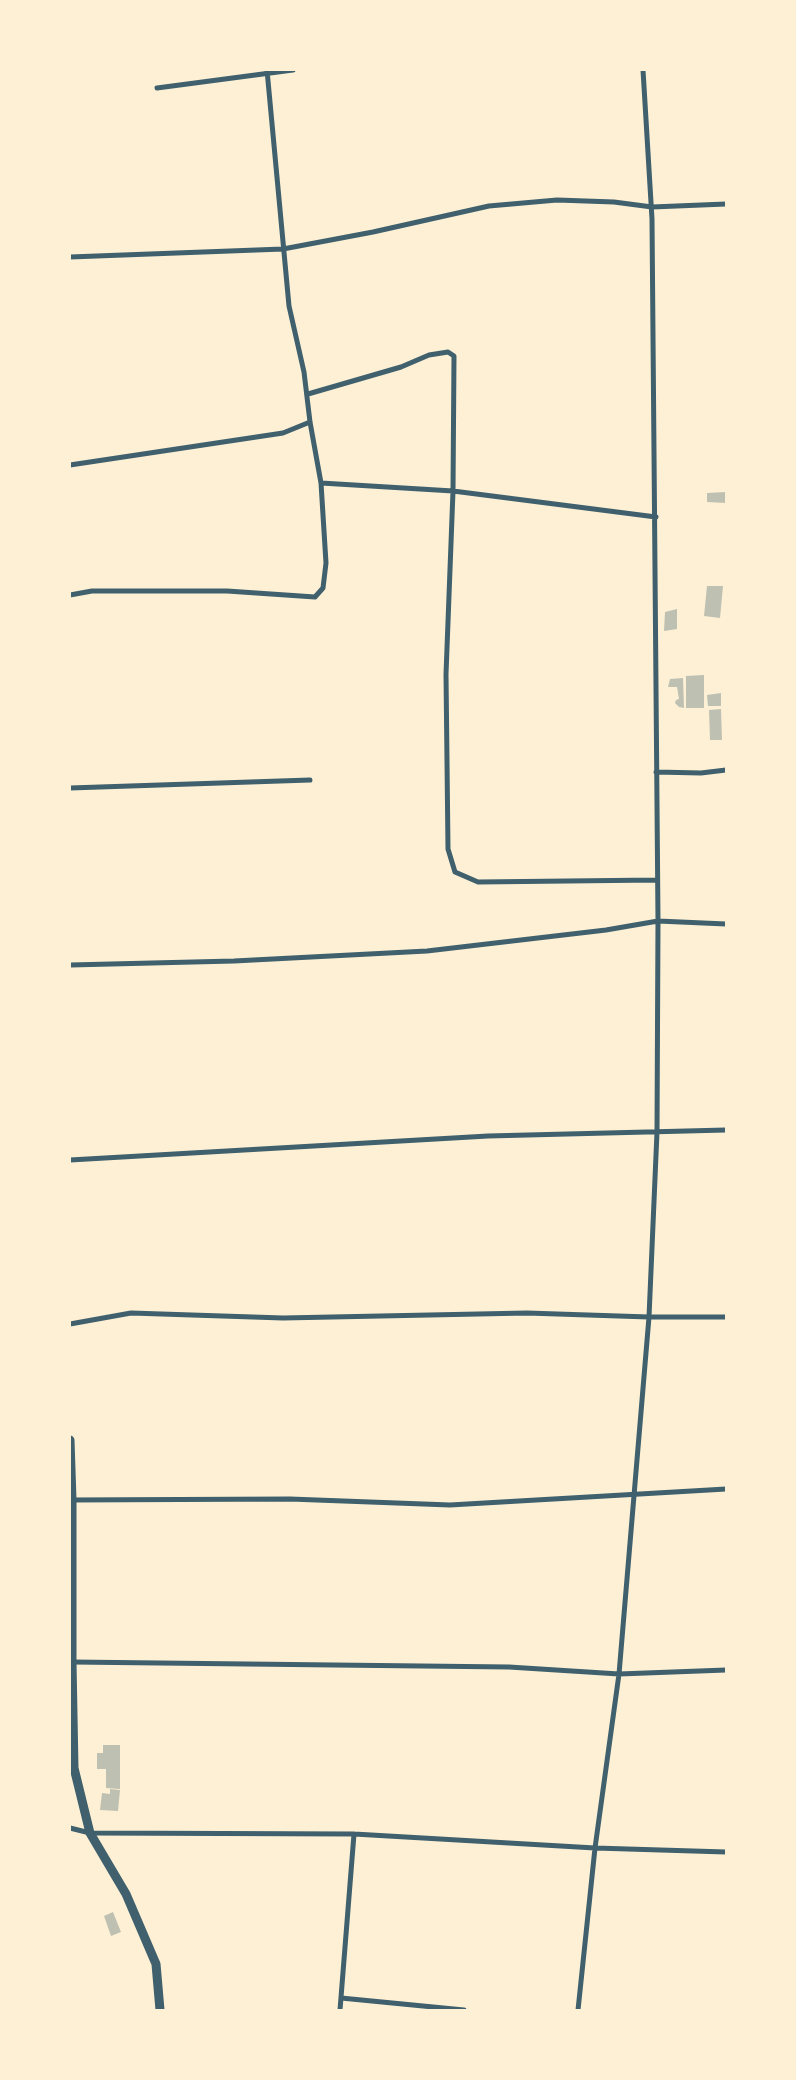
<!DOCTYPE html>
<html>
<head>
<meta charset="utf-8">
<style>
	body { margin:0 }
	#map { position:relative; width:796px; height:2080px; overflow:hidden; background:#fdf0d5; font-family:Arial,sans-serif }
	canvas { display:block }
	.frame { position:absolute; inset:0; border:71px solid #fdf0d5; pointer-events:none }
</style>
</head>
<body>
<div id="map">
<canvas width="796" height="2080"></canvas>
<div class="frame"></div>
</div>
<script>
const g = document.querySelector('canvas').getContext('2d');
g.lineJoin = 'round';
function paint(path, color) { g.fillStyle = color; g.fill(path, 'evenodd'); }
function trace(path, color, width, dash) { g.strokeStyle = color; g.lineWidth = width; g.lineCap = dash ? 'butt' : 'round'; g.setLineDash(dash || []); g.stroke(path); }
const building = new Path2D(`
	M726 492V503L707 502V493Z
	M707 586H723L720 618 704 616Z
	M677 609V629L664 631 665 612Z
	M704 675V708H686V676Z
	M683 678 684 708 679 707 675 703 676 700 679 699 677 687H668L670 679Z
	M721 693V706H708L707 695Z
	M721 709 722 740H710L709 710Z
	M103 1745H120V1789L106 1788V1769H97V1753H103Z
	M110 1789 120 1790 118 1811 100 1810 102 1793 110 1794Z
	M113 1912 121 1932 111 1936 104 1916Z`);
const minor = new Path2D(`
	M157 88 293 70
	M70 257 283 249 373 232 489 206 557 200 614 202 652 207 726 204
	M308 394 401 367 429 355 448 352 454 356 453 491 446 674 448 849 455 872 478 882 657 880
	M70 465 283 433 310 422
	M321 483 453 491 656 517
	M70 595 92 591H227L315 597 323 588 326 563 321 483 310 422 304 372 289 306 267 70
	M656 772 701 773 726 770
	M70 788 310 780
	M70 965 234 961 427 951 606 930 658 921 726 924
	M70 1160 488 1136 726 1130
	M70 1324 131 1313 283 1318 527 1313 649 1317H726
	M70 1500 290 1499 450 1505 726 1489
	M72 1662 509 1667 619 1674 726 1670
	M70 1828 90 1833 354 1834 595 1848 726 1852
	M341 1998 464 2010
	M340 2010 354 1834
	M578 2010 595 1848 619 1674 649 1317 657 1132 658 921 652 219 643 70`);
const tertiary = new Path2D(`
	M70 1440 72 1500V1662L74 1768 90 1833 126 1894 156 1964 160 2010`);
paint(building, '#bec0b2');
trace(minor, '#3f606c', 5);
trace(tertiary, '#3f606c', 9);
</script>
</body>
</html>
